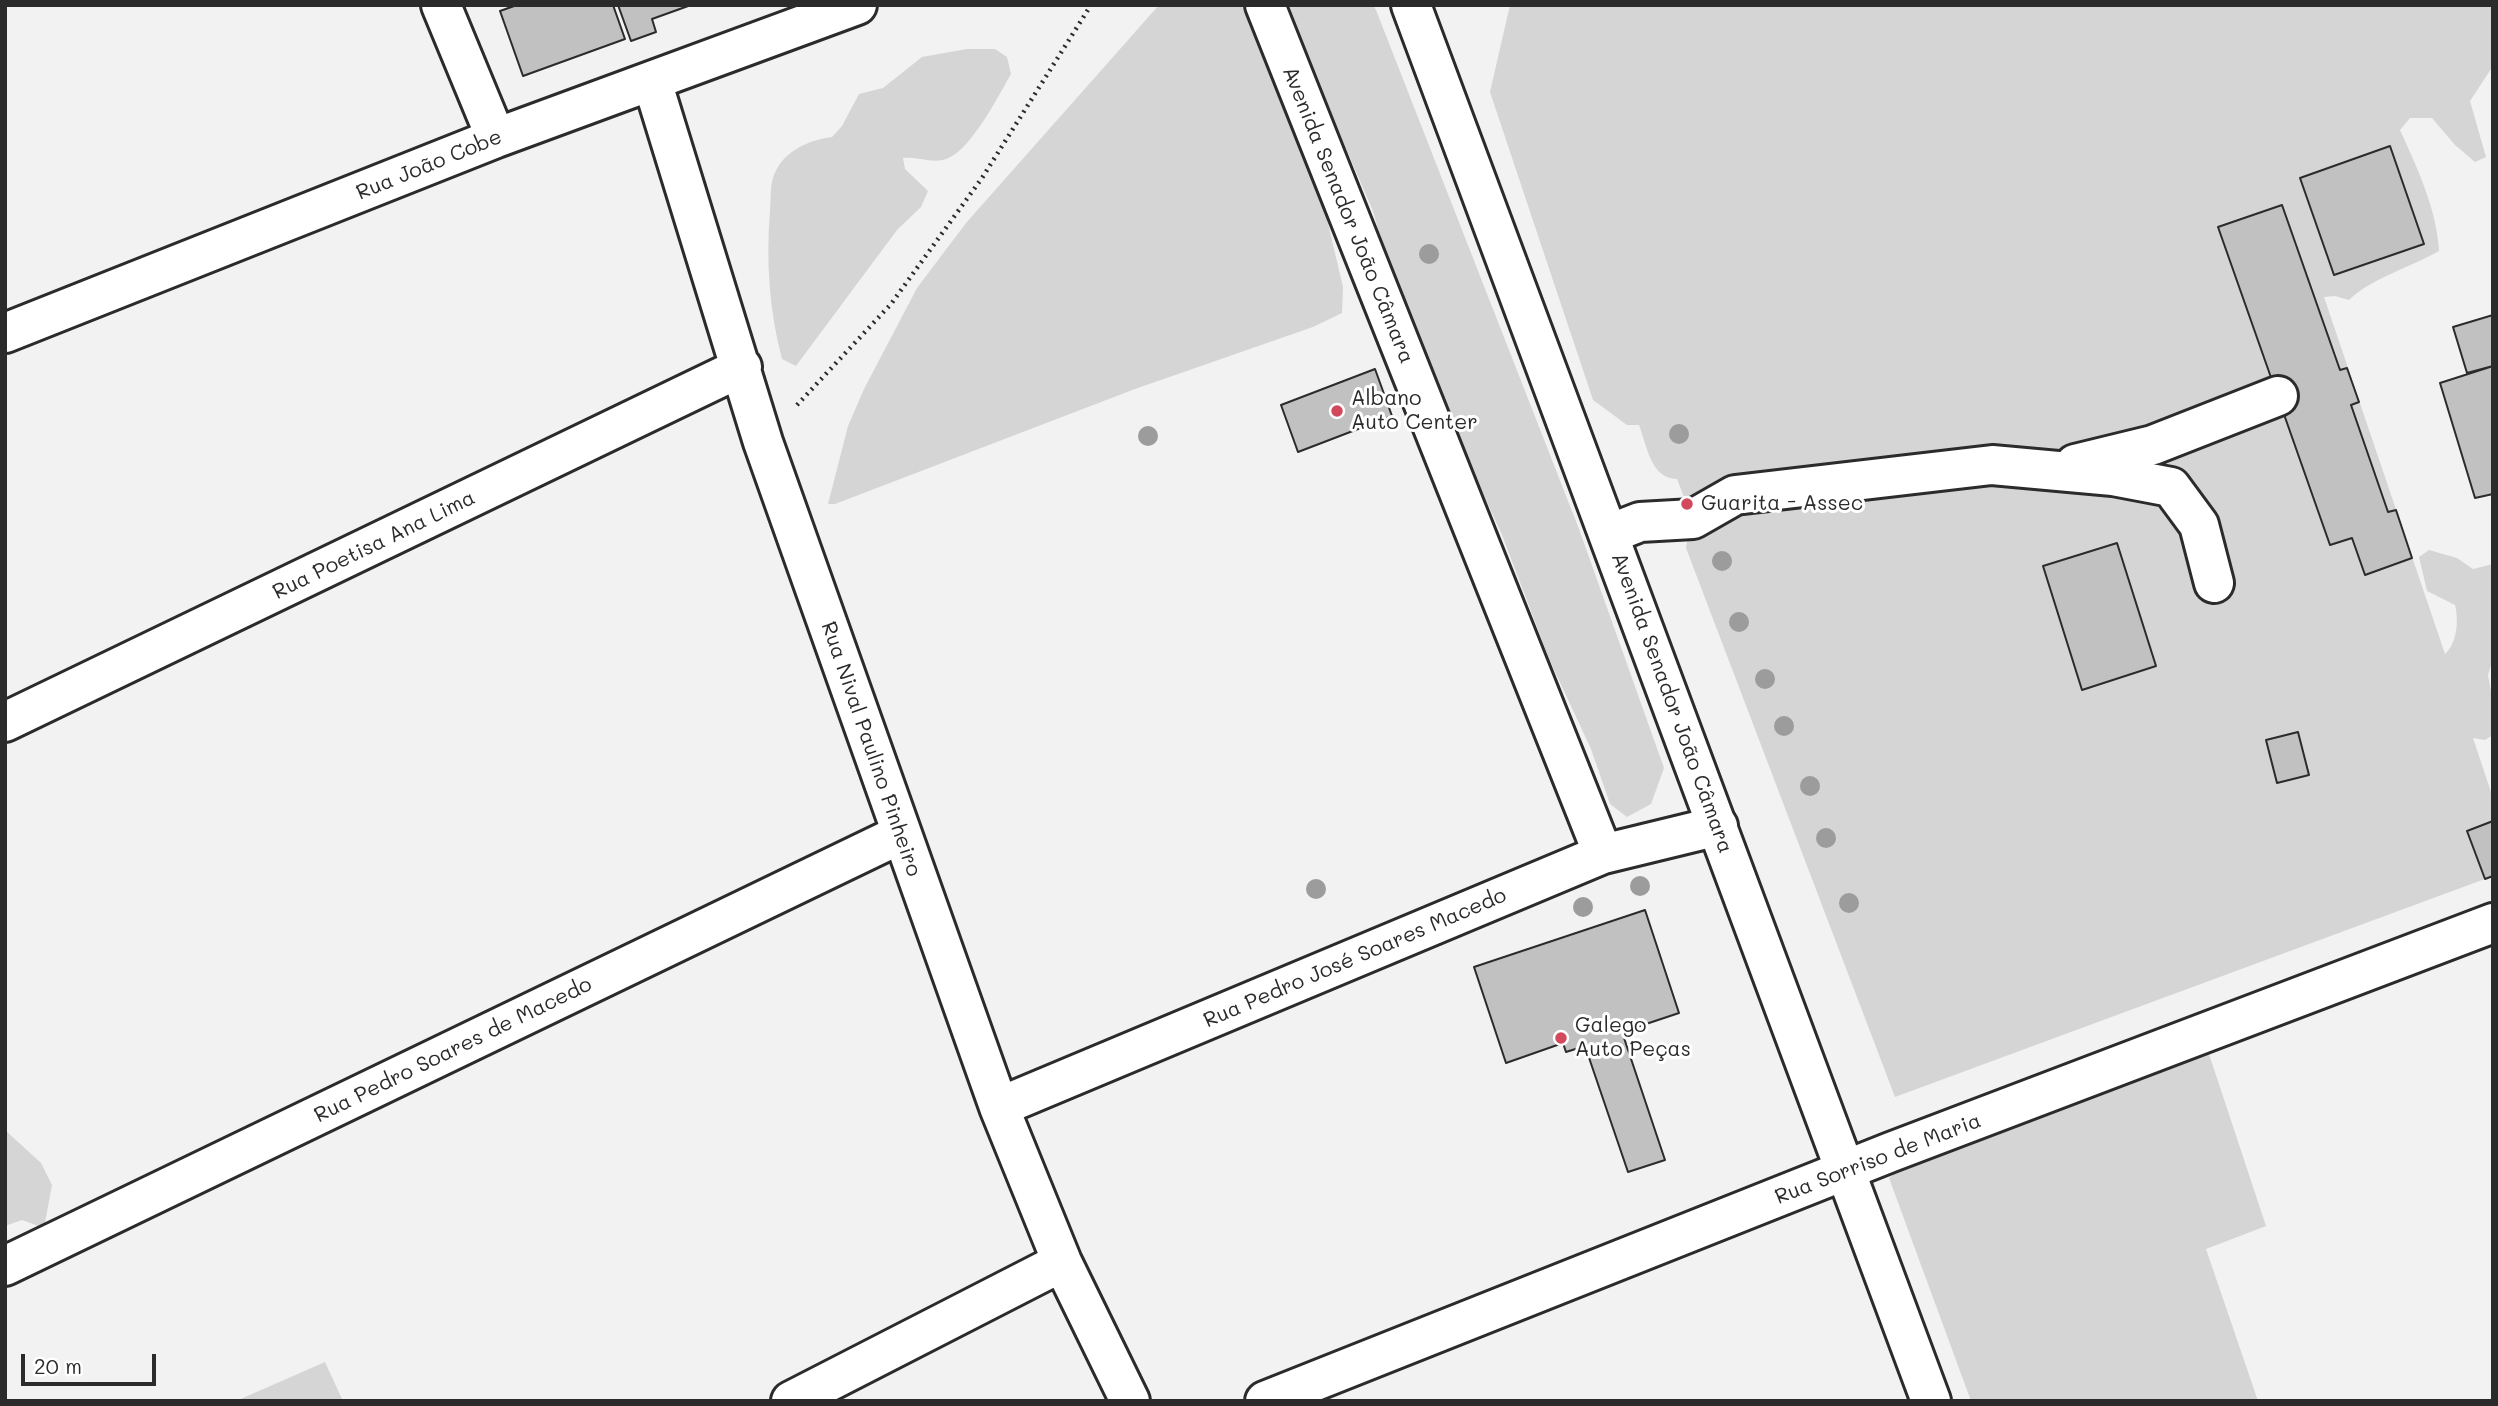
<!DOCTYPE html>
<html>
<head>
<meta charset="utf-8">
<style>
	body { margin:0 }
	#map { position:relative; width:2498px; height:1406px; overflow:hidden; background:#f2f2f2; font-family:Mali,sans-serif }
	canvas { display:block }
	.frame { position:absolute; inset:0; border:7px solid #2b2b2b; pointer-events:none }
	.scale { position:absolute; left:21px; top:1354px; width:135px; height:32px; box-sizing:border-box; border:4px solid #2b2b2b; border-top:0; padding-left:9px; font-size:21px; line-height:24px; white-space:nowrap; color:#2b2b2b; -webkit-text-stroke:5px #fff; paint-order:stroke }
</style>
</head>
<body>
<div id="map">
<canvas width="2498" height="1406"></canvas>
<div class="frame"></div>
<div class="scale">20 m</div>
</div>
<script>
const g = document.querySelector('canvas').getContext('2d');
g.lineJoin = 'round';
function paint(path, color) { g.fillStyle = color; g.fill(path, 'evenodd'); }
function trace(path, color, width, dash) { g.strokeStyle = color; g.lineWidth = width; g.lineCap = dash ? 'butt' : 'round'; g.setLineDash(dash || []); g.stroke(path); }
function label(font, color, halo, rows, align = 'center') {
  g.font = font + ' Mali,sans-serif'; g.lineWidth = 6; g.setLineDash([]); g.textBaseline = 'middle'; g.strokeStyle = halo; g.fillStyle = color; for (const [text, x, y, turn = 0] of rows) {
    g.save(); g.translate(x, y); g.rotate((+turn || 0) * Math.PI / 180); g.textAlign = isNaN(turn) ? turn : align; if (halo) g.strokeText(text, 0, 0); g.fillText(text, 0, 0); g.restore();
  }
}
const green = new Path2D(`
	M1159 5H1242L1327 219 1343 287 1342 313 1313 327 1135 389 835 504H828L848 426 864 389 917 288 966 223Z
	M1289 5H1373L1376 10 1579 529 1664 768 1651 804 1627 817 1610 804 1591 749 1550 661 1502 535 1433 383 1387 261 1373 211 1316 79Z
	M1510 5H2493V66L2470 101 2486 157 2475 162 2455 145 2432 118H2410L2400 130C2417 167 2437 210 2439 251 2411 267 2370 279 2349 300L2335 296 2324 297 2445 654C2457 643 2459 621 2455 605L2427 591 2419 557 2429 550 2457 558 2473 569 2493 564V659L2488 675 2493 702V735L2485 740 2473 738 2493 798V876L1895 1097 1686 548 1688 535 1675 501 1684 497 1677 479C1651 479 1647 446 1639 425H1627L1593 400 1490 92ZM2390 147 2424 243 2335 275H2334Z
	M967 49H995L1007 57 1011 74C999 95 970 152 946 159 932 164 918 156 903 158L905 169 928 191 921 207 897 230 796 366 782 359C769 309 766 262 770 210 771 200 770 187 773 178 781 152 808 140 832 137L842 126 859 94 883 88 922 57Z
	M2207 1048 2266 1226 2206 1249 2258 1401H1971L1889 1178 1913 1157Z
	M5 1130 41 1163 52 1185 44 1228 22 1220 5 1226Z
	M325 1362 343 1401H236Z`);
const building = new Path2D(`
	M517 5H613L625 39 523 76 500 11Z
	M618 5H691L652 19 656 32 631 41Z
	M2390 146 2424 244 2334 275 2300 178Z
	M2282 205 2340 370 2347 368 2359 402 2351 405 2388 512 2396 510 2412 558 2365 575 2352 538 2330 545 2218 227Z
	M2493 315V366L2467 373 2453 327Z
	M2493 366V494L2475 498 2440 383Z
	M1375 369 1392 416 1298 452 1281 405Z
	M2117 543 2156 666 2082 690 2043 566Z
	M2298 732 2309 775 2277 783 2266 740Z
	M2493 821V876L2485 879 2467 831Z
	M1645 910 1679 1013 1622 1032 1665 1160 1628 1172 1585 1046 1566 1052 1563 1043 1506 1063 1474 967Z`);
const path = new Path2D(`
	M797 405 891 304 982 178 1091 5`);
const minor = new Path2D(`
	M441 5 496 138
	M1265 5 1603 854
	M652 81 763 442 999 1107 1062 1262 1130 1401
	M5 333 496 138 857 5
	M2075 464 2153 445 2278 396
	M1609 534 1640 522 1693 519 1735 495 1992 465 2113 476 2171 487 2199 525 2214 583
	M5 722 742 367
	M999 1107 1603 854 1718 826
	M5 1266 901 834
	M791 1401 1062 1262
	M1265 1401 1891 1152 2493 923`);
const major = new Path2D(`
	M1411 5 1931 1401`);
const trees = [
	[1429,254],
	[1679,434],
	[1148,436],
	[1722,561],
	[1739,622],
	[1765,679],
	[1784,726],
	[1810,786],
	[1826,838],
	[1640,886],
	[1316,889],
	[1849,903],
	[1583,907]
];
const markers = [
	[1337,411,7,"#d1495b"],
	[1687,504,7,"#d1495b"],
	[1561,1038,7,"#d1495b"]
];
const streetNames = [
	["Rua João Cobe",429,165,-22],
	["Avenida Senador João Câmara",1348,215,68],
	["Rua Poetisa Ana Lima",374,545,-26],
	["Avenida Senador João Câmara",1672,703,70],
	["Rua Nival Paulino Pinheiro",871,749,71],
	["Rua Pedro José Soares Macedo",1355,958,-23],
	["Rua Pedro Soares de Macedo",453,1050,-26],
	["Rua Sorriso de Maria",1878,1159,-21]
];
const poiNames = [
	["Albano",1351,399],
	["Auto Center",1351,423],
	["Guarita - Assec",1701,504],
	["Galego",1575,1026],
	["Auto Peças",1575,1050]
];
paint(green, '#d5d5d5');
paint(building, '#c1c1c1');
trace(building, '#2b2b2b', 2);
trace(minor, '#2b2b2b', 44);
trace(major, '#2b2b2b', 44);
trace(path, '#2b2b2b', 4.5, [2, 5]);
trace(minor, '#fff', 38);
trace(major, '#fff', 38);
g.fillStyle = '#9c9c9c';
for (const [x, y] of trees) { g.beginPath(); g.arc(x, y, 10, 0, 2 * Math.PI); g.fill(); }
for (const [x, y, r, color] of markers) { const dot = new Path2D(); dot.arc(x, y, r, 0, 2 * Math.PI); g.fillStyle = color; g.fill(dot); trace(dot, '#fff', 2.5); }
label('21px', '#2b2b2b', '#fff', streetNames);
label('21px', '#2b2b2b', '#fff', poiNames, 'left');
</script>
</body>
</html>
